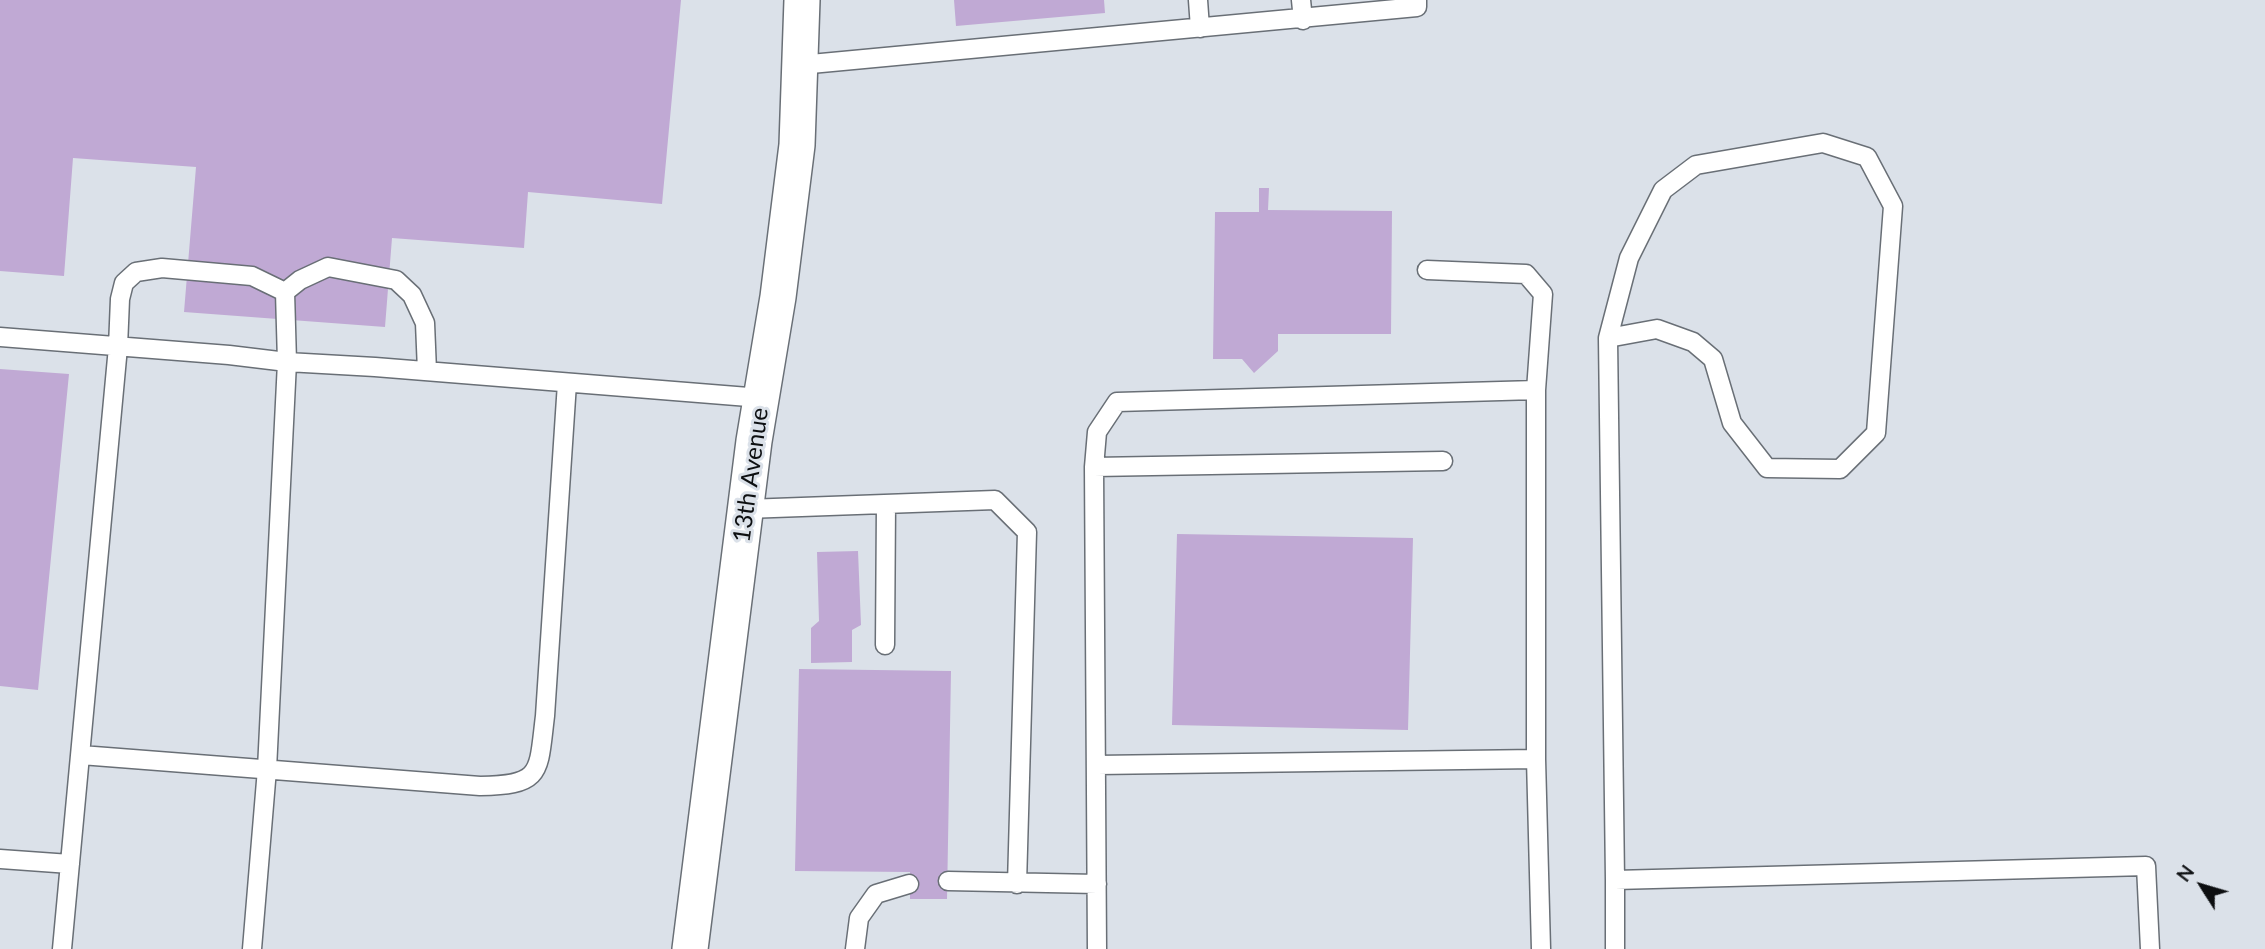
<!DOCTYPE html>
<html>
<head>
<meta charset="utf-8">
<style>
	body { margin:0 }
	#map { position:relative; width:2265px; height:949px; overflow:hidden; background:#dbe1e9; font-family:Lato,sans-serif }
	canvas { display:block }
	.north { position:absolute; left:2167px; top:851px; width:70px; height:70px; -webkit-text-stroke:5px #dbe1e9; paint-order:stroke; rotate:307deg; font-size:19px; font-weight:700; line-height:28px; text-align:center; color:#0d0f11 }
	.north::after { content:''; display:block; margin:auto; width:24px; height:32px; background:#0d0f11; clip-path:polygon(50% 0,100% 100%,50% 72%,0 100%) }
</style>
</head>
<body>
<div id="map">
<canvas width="2265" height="949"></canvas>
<div class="north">N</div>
</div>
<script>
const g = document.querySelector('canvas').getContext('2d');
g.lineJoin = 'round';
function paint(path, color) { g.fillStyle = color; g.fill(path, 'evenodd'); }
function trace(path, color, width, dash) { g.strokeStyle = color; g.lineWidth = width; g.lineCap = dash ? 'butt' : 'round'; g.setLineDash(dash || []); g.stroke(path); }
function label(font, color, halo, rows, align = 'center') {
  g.font = font + ' Lato,sans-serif'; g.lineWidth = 6; g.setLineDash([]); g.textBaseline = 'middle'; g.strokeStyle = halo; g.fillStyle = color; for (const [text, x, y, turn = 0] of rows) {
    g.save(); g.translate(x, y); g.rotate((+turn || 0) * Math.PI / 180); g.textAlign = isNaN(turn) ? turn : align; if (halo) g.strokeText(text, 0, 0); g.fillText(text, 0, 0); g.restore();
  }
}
const building = new Path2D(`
	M0 0H681L662 204 528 192 524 248 392 238 385 327 184 312 196 167 73 158 64 276 0 271Z
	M954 0H1104L1105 13 956 26Z
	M1259 188H1269L1268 210 1392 211 1391 334H1278V351L1254 373 1242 359H1213L1215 212H1259Z
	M0 369 69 374 38 690 0 686Z
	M1177 534 1413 538 1408 730 1172 725Z
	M858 551 861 625 852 630V662L811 663V628L819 621 817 552Z
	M799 669 951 671 947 899H910V872L795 871Z`);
const lane = new Path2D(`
	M1198 0 1200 28
	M1301 0 1303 20
	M800 65 1417 7V0
	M1427 270 1526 274 1543 294 1536 390
	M285 292 300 280 328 267 396 280 412 295 425 323 427 371
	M0 337 229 355 287 362 375 367 761 398
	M1608 338 1657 329 1693 342 1713 359 1732 423 1767 468 1840 469 1876 433 1893 206 1867 157 1823 143 1696 165 1663 190 1629 258 1608 338 1615 880
	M1094 467 1443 461
	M746 509 995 500 1027 532 1017 884
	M885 645 886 504
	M81 755 480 786C543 785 538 773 545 716L567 383
	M1097 765 1536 759 1541 949
	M0 859 70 864
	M948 881 1097 884
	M62 949 118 347 120 299 124 283 136 272 162 268 252 276 285 292
	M252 949 267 769 287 362 285 292
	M855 949 859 918 876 894 909 884
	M1097 949 1094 467 1097 432 1117 402 1536 390V759
	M1615 949V880L2146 866 2150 949`);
const street = new Path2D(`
	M690 949 754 441 778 297 797 145 802 0`);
const streetNames = [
	["13th Avenue",751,475,-82]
];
paint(building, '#c0a9d4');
trace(lane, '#696f76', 21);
trace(street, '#696f76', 38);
trace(lane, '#fff', 18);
trace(street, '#fff', 35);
label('24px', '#0d0f11', '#dbe1e9', streetNames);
</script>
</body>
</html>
